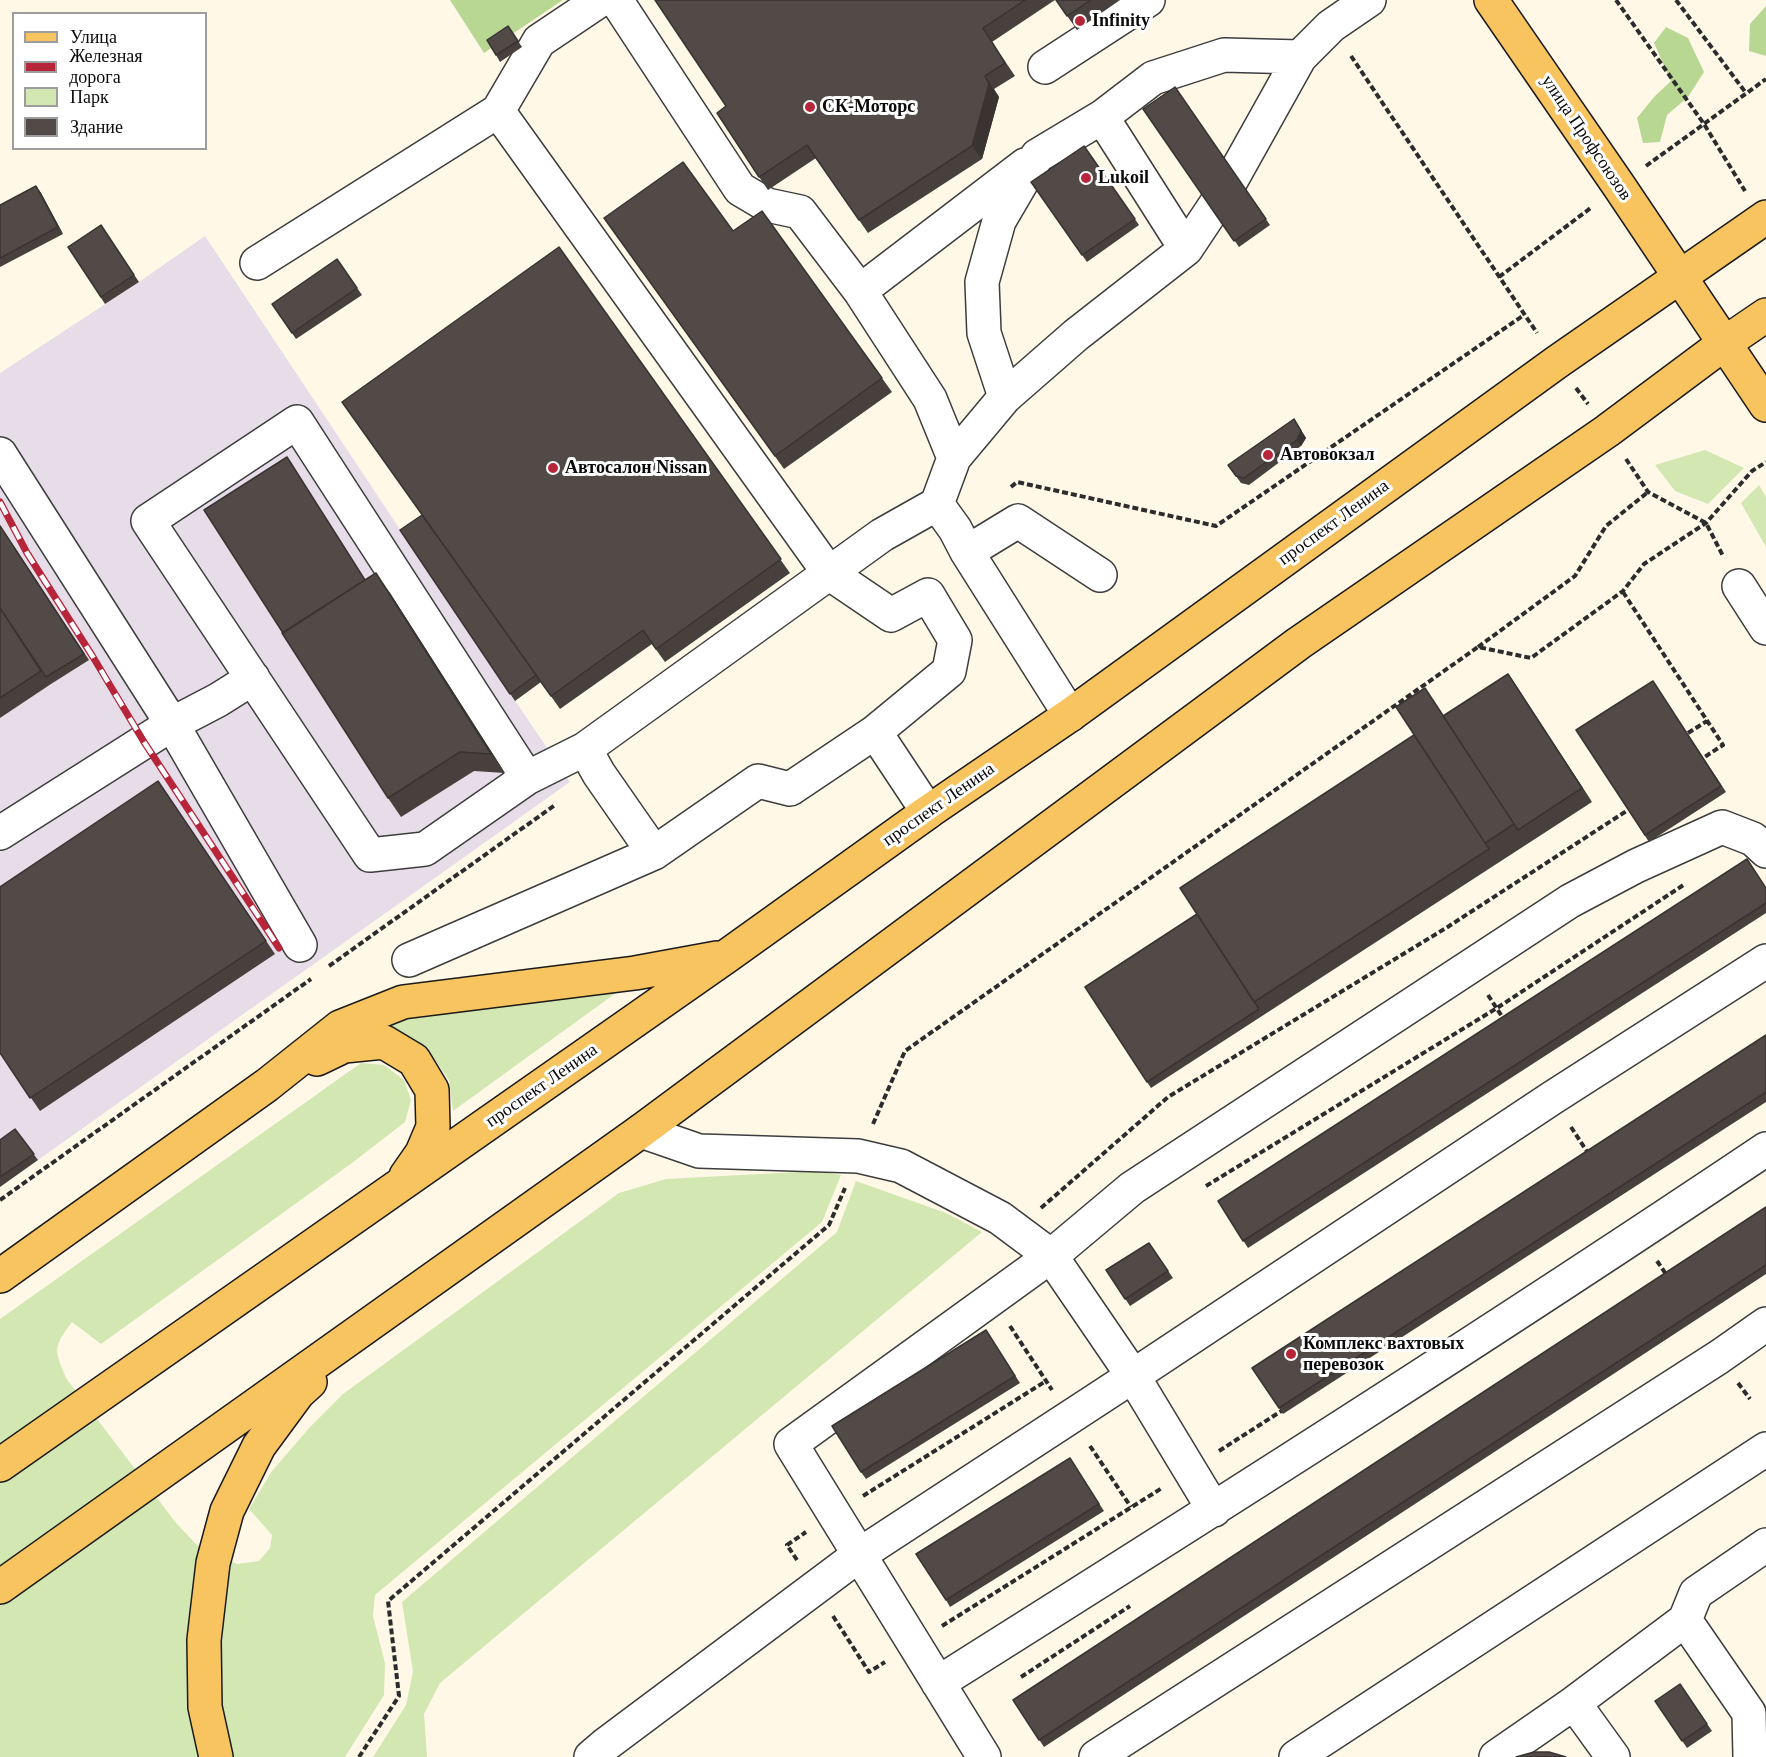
<!DOCTYPE html>
<html>
<head>
<meta charset="utf-8">
<style>
	body { margin:0 }
	#map { position:relative; width:1766px; height:1757px; overflow:hidden; background:#fff8e7; font-family:Georgia,serif }
	canvas { display:block }
	.legend { position:absolute; left:12px; top:12px; width:195px; height:138px; box-sizing:border-box; background:#fff; border:2px solid #9d9d9d; margin:0; padding:8px 10px; list-style:none; font-size:18px; color:#0a0a0a }
	.legend li { display:flex; align-items:center; gap:12px; height:30px }
	.legend b { width:30px; border:2px solid #9d9d9d }
</style>
</head>
<body>
<div id="map">
<canvas width="1766" height="1757"></canvas>
<ul class="legend">
<li><b style="height:8px;background:#f7c45f"></b>Улица</li>
<li><b style="height:8px;background:#b62539"></b>Железная дорога</li>
<li><b style="height:16px;background:#d3e7b3"></b>Парк</li>
<li><b style="height:16px;background:#524a47"></b>Здание</li>
</ul>
</div>
<script>
const g = document.querySelector('canvas').getContext('2d');
g.lineJoin = 'round';
function paint(path, color) { g.fillStyle = color; g.fill(path, 'evenodd'); }
function trace(path, color, width, dash) { g.strokeStyle = color; g.lineWidth = width; g.lineCap = dash ? 'butt' : 'round'; g.setLineDash(dash || []); g.stroke(path); }
function label(font, color, halo, rows, align = 'center') {
  g.font = font + ' Georgia,serif'; g.lineWidth = 6; g.setLineDash([]); g.textBaseline = 'middle'; g.strokeStyle = halo; g.fillStyle = color; for (const [text, x, y, turn = 0] of rows) {
    g.save(); g.translate(x, y); g.rotate((+turn || 0) * Math.PI / 180); g.textAlign = isNaN(turn) ? turn : align; if (halo) g.strokeText(text, 0, 0); g.fillText(text, 0, 0); g.restore();
  }
}
const industrial = new Path2D(`
	M205 236 405 537 570 782 0 1187V373L139 282Z`);
const green = new Path2D(`
	M1705 450 1744 468 1708 504 1675 491 1655 465Z
	M1759 485 1766 497V547L1741 503Z
	M620 990 453 1111 449 1080 434 1059 405 1034 381 1023Z
	M361 1063 384 1065 404 1080 411 1100 405 1122 352 1163 101 1344 72 1322C53 1347 54 1349 66 1378L176 1523 197 1545 237 1564 259 1561 270 1548 272 1535 249 1509 272 1471 310 1427 343 1394 619 1193 666 1179 816 1171 841 1175 822 1222 375 1595 373 1616 385 1663 384 1695 345 1757H0V1319Z
	M856 1181 946 1213 982 1232 440 1683 424 1714 427 1757H373L406 1705 413 1672 402 1602 837 1232Z`);
const forest = new Path2D(`
	M450 0H563L484 53Z
	M1766 6V56L1749 51 1750 24Z
	M1666 27 1688 38 1704 72 1688 97 1667 115 1660 142 1643 143 1637 118 1654 97 1671 81 1654 43Z`);
const path = new Path2D(`
	M1616 0 1704 124 1745 191
	M1676 0 1746 93
	M1351 56 1537 333
	M1646 166 1766 79
	M1499 277 1592 207
	M1576 388 1588 404
	M1626 459 1648 492 1706 523 1723 556
	M1011 487 1017 482 1216 526 1524 315
	M1623 592 1723 745 1703 758
	M1478 647 1575 576 1606 526 1648 492
	M1688 733 1707 721
	M329 966 555 805
	M1488 995 1505 1021
	M873 1124 905 1051 1478 647 1531 658 1623 591 1644 564 1706 523 1752 471 1766 462
	M1571 1127 1588 1153
	M1206 1186 1497 1008 1685 884
	M0 1200 311 979
	M1041 1208 1168 1097 1446 928 1628 810
	M1657 1261 1668 1277
	M1010 1326 1052 1390
	M1738 1383 1750 1399
	M1090 1446 1131 1507
	M1219 1451 1283 1410
	M863 1496 1046 1381
	M797 1560 787 1545 806 1532
	M833 1616 869 1672 885 1662
	M942 1626 1162 1488
	M1021 1677 1130 1606
	M359 1757 399 1696 388 1601 829 1225 845 1188`);
const minor = new Path2D(`
	M616 0 740 189 767 205 800 212 860 291 930 399 954 458
	M1045 67 1148 0
	M498 111 829 573 891 615 928 595 955 640 949 671 875 732
	M1102 117 1186 249
	M257 263 498 111 539 41 600 0
	M860 291 1025 165
	M1005 397 984 333 982 282 999 221 1037 156 1102 117 1153 78 1224 55 1300 57
	M0 454 172 724 300 945
	M967 552 1018 521 1100 575
	M1739 586 1766 628
	M1070 715 967 552 955 529 937 504 954 458 1005 397 1076 335 1186 249 1228 186 1300 57 1331 26 1369 0
	M585 749 599 774 654 853 758 781 790 789 875 732 928 812
	M527 778 297 422 148 521 370 855 425 849 527 778 585 749 882 535 937 504
	M0 833 172 724 218 700 253 678
	M409 960 654 853
	M641 1131 699 1151 858 1156 901 1166 1000 1218 1051 1256 1133 1376 1214 1510
	M1685 1620 1749 1713 1750 1757
	M938 1683C1216 1508 1493 1332 1766 1149
	M1574 1703 1613 1757
	M591 1757 605 1745 859 1555 1133 1376 1552 1098 1766 961
	M984 1757 791 1444 1051 1256 1132 1188 1570 901 1636 866 1722 827 1753 839 1766 851
	M1096 1757 1719 1357 1766 1324
	M1296 1757 1766 1449
	M1496 1757 1574 1703 1685 1620 1696 1593 1766 1545`);
const major = new Path2D(`
	M1491 0 1619 186 1766 405
	M317 1059 344 1046 384 1042 414 1060 432 1090 433 1127 422 1153 406 1176
	M0 1276 267 1085 340 1027 403 1002 635 973 717 958
	M0 1465 727 956 928 812 1070 715 1557 362 1766 217
	M0 1587 641 1131 1299 643 1607 431 1725 343 1766 315
	M216 1757 205 1707 204 1640 213 1563 227 1511 259 1446 298 1393 310 1382`);
const rail = new Path2D(`
	M0 502 27 553 93 657 144 742 279 948`);
const wall = new Path2D(`
	M655 0H1055L992 42 1015 76 994 89 999 97 982 159 868 233 816 158 768 190 759 177 726 106Z
	M1056 0H1120L1077 30Z
	M508 26 522 47 500 62 496 55Z
	M1175 87 1270 225 1239 247 1143 109Z
	M1084 146 1139 225 1087 262 1031 182Z
	M36 186 41 193 63 234 0 267V205Z
	M762 211 892 392 784 469 604 218 733 231Z
	M101 225 139 282 105 304 68 247Z
	M559 247 790 573 665 662 652 644 560 709 541 682 515 701 400 530 422 515Z
	M337 259 362 295 296 339 272 304Z
	M1294 419 1306 438 1301 446 1249 485 1241 483 1228 465Z
	M0 525 89 660 51 684 0 718Z
	M366 580 390 593 505 773 474 771 401 817 388 798Z
	M1508 674 1592 802 1151 1088 1085 987 1197 914 1444 716Z
	M1653 681 1726 792 1649 842 1576 730Z
	M158 781 275 954 40 1111 0 1053Z
	M1766 887V913L1248 1248 1218 1201Z
	M1766 1035V1102L1283 1414 1252 1368Z
	M15 1129 38 1160 0 1187V1140Z
	M1766 1207V1274L1044 1747 1013 1700Z
	M1149 1243 1173 1278 1130 1306 1106 1270Z
	M990 1336 1020 1383 866 1479 861 1472Z
	M1070 1458 1104 1511 950 1607 946 1600Z
	M1680 1684 1712 1731 1687 1748 1655 1701Z`);
const shadedWall = new Path2D(`
	M985 76 999 97 982 159 972 146Z
	M36 186 41 193 63 234 58 227Z
	M1294 419 1306 438 1301 446 1297 440Z
	M376 573 390 593 505 773 491 754Z
	M1508 674 1517 687 1592 802 1582 788Z`);
const building = new Path2D(`
	M655 0H1025L983 28 1005 63 985 76 989 84 972 146 859 220 807 145 759 177 717 113 726 106Z
	M1056 0H1091L1067 16Z
	M508 26 518 41 496 55 487 40Z
	M1175 87 1266 219 1234 241 1143 109Z
	M1084 146 1135 219 1082 255 1031 182Z
	M683 162 733 231 762 211 882 378 775 456 604 218Z
	M36 186 58 227 0 258V205Z
	M101 225 134 275 101 297 68 247Z
	M559 247 781 559 656 649 643 630 551 696 342 402Z
	M337 259 357 288 292 333 272 304Z
	M1294 419 1301 431 1297 440 1244 478 1236 476 1228 465Z
	M287 457 365 580 283 633 204 510Z
	M422 515 536 675 510 694 400 530Z
	M0 526 84 654 46 677 0 608Z
	M376 573 491 754 460 752 388 798 282 633Z
	M0 608 41 671 0 698Z
	M1508 674 1582 788 1518 830 1443 716Z
	M1653 681 1721 786 1645 835 1576 730Z
	M1425 688 1514 824 1485 843 1396 707Z
	M1414 735 1489 849 1254 1002 1180 888Z
	M158 781 266 941 30 1098 0 1053V887Z
	M1747 859 1766 888V903L1243 1241 1218 1201Z
	M1197 914 1259 1009 1147 1082 1085 987Z
	M1766 1035V1092L1279 1408 1252 1368Z
	M15 1129 34 1154 0 1177V1140Z
	M1766 1207V1265L1039 1740 1013 1700Z
	M1149 1243 1168 1271 1125 1299 1106 1270Z
	M986 1330 1015 1376 861 1472 832 1426Z
	M1070 1458 1099 1504 946 1600 916 1554Z
	M1680 1684 1707 1724 1682 1741 1655 1701Z
	M1534 1752H1549L1566 1757H1516Z`);
const markers = [
	[1080,21,6,"#b62539"],
	[810,107,6,"#b62539"],
	[1086,178,6,"#b62539"],
	[1268,455,6,"#b62539"],
	[553,468,6,"#b62539"],
	[1291,1354,6,"#b62539"]
];
const poiNames = [
	["Infinity",1092,21],
	["СК-Моторс",822,107],
	["Lukoil",1098,178],
	["Автовокзал",1280,455],
	["Автосалон Nissan",565,468],
	["Комплекс вахтовых",1303,1344],
	["перевозок",1303,1365]
];
const streetNames = [
	["улица Профсоюзов",1586,138,56],
	["проспект Ленина",1334,523,-36],
	["проспект Ленина",939,805,-35],
	["проспект Ленина",542,1086,-35]
];
paint(industrial, '#e7dde9');
paint(green, '#d3e7b3');
paint(forest, '#b8d792');
trace(minor, '#3d3d3d', 36);
trace(major, '#1b1b1b', 36);
trace(path, '#2c2c2c', 4, [6, 3]);
trace(minor, '#fff', 33);
trace(major, '#f7c45f', 33);
trace(rail, '#b62539', 7);
trace(rail, '#fff', 4.5, [14]);
paint(wall, '#47403d');
paint(shadedWall, '#393432');
paint(building, '#524a47');
trace(building, '#393432', 1.5);
for (const [x, y, r, color] of markers) { const dot = new Path2D(); dot.arc(x, y, r, 0, 2 * Math.PI); g.fillStyle = color; g.fill(dot); trace(dot, '#fff', 2); }
label('bold 18px', '#0a0a0a', '#fff', poiNames, 'left');
label('18px', '#0a0a0a', '#fff', streetNames);
</script>
</body>
</html>
